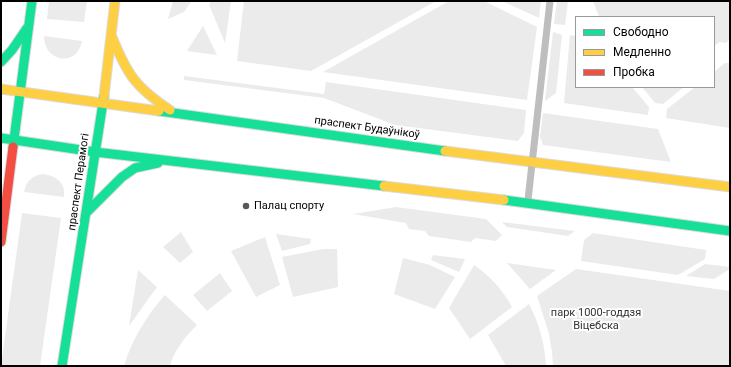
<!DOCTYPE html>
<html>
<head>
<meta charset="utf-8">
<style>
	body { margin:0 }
	#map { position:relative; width:731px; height:367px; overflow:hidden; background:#fff; font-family:Roboto,sans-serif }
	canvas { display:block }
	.frame { position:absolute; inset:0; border:2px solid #000; pointer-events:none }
	.legend { position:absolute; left:575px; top:16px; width:140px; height:72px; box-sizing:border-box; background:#fff; border:1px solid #999; margin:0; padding:5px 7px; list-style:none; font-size:12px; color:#000 }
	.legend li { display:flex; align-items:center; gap:8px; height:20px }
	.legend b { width:20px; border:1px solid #999 }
</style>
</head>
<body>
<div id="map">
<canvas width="731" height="367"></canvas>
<div class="frame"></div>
<ul class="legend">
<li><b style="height:5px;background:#16e098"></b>Свободно</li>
<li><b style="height:5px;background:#ffcf43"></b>Медленно</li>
<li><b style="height:5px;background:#f24e42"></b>Пробка</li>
</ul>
</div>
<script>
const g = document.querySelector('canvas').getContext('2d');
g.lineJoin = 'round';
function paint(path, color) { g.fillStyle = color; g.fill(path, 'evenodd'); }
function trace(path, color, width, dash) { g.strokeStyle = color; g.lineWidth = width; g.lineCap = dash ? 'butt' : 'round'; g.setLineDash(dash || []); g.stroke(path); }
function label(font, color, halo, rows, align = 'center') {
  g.font = font + ' Roboto,sans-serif'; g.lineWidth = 4; g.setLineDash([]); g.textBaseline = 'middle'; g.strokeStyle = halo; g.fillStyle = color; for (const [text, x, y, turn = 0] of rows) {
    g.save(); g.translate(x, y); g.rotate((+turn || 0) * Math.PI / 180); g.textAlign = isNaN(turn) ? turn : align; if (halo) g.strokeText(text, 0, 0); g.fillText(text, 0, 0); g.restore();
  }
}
const green = new Path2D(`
	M49 1H87L84 22 47 19Z
	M173 1 191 2 184 12 168 19Z
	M211 1H231L225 43 209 5Z
	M244 1H436L311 71 237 61Z
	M449 1H484L537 27 527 100 323 72Z
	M502 1H541L539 18Z
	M557 1H568L565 25 554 24Z
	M593 1H730V39L726 43 720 42 714 46V17H599Z
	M203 26 217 55 187 51Z
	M553 32 562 35 556 93 545 101Z
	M570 35 576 36V87H632L649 107 648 115 564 103Z
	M44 36 82 41C77 68 44 62 44 36Z
	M725 63H730V128L666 118 667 109 695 87H714V72Z
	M184 76 324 94 326 82 526 110 524 133 518 141 395 125 324 98 184 80Z
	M642 87H684L663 104 655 103Z
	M543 113 658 129 671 162 543 145 540 137Z
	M42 174C55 175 66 182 64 197L24 192C26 181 32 176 42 174Z
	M396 207 486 219 502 235 496 241 475 238 471 242 429 236 425 231 409 229 406 223 353 214Z
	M22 213 61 218 40 366H1Z
	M502 222 575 231 568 236 507 227Z
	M181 232 193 252 180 263 163 247Z
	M593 233 706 250 705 259 678 275 581 261 584 240Z
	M276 234 311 239 310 244 282 251Z
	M265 237 280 285 256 297 231 251Z
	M323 249H337L338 287 293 297 282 257Z
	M433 255 465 259 459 272 431 260Z
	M403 258 430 265 455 277 435 309 394 294Z
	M507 263 556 270 530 289Z
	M705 264 730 267V269L714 279 686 276Z
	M474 265C491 277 502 289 512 307L470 339 449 308Z
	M576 269 730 291V366H553L552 352 549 334 537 296Z
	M138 270 157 287 129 326Z
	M220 273 232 291 207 311 193 295Z
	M165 295 197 325C186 336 174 350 170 366H124C131 341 147 315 165 295Z
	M529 304C539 323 545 344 546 366H506L488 335Z`);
const lane = new Path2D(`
	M528 200 550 1`);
const fast = new Path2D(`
	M1 62 12 50 27 28
	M159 111 445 151
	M1 138 95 152 384 186
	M13 147 32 1
	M504 200 730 231
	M87 212 122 177 135 168 158 163
	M62 366 104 96`);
const slow = new Path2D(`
	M112 37C127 74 136 88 170 110
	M1 89 159 111
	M104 96 115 1
	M445 151 730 187
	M384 186 504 200`);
const jam = new Path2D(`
	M1 242 13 147`);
const markers = [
	[246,206,4,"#595959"]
];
const streetNames = [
	["праспект Будаўнікоў",367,128,8],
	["праспект Перамогі",79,182,-82]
];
const poiNames = [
	["Палац спорту",254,206]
];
const parkNames = [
	["парк 1000-годдзя",596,313],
	["Віцебска",596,326]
];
paint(green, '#ebebeb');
trace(fast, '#dbdbdb', 11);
trace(slow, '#dbdbdb', 11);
trace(jam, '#dbdbdb', 11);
trace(lane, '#bebebe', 7);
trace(fast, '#16e098', 9);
trace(slow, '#ffcf43', 9);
trace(jam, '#f24e42', 9);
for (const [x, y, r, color] of markers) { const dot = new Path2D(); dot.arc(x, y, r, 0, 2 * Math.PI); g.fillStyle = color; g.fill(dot); trace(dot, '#fff', 1.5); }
label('11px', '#000', '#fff', streetNames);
label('11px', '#000', '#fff', poiNames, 'left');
label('11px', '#313131', '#fff', parkNames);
</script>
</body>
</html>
